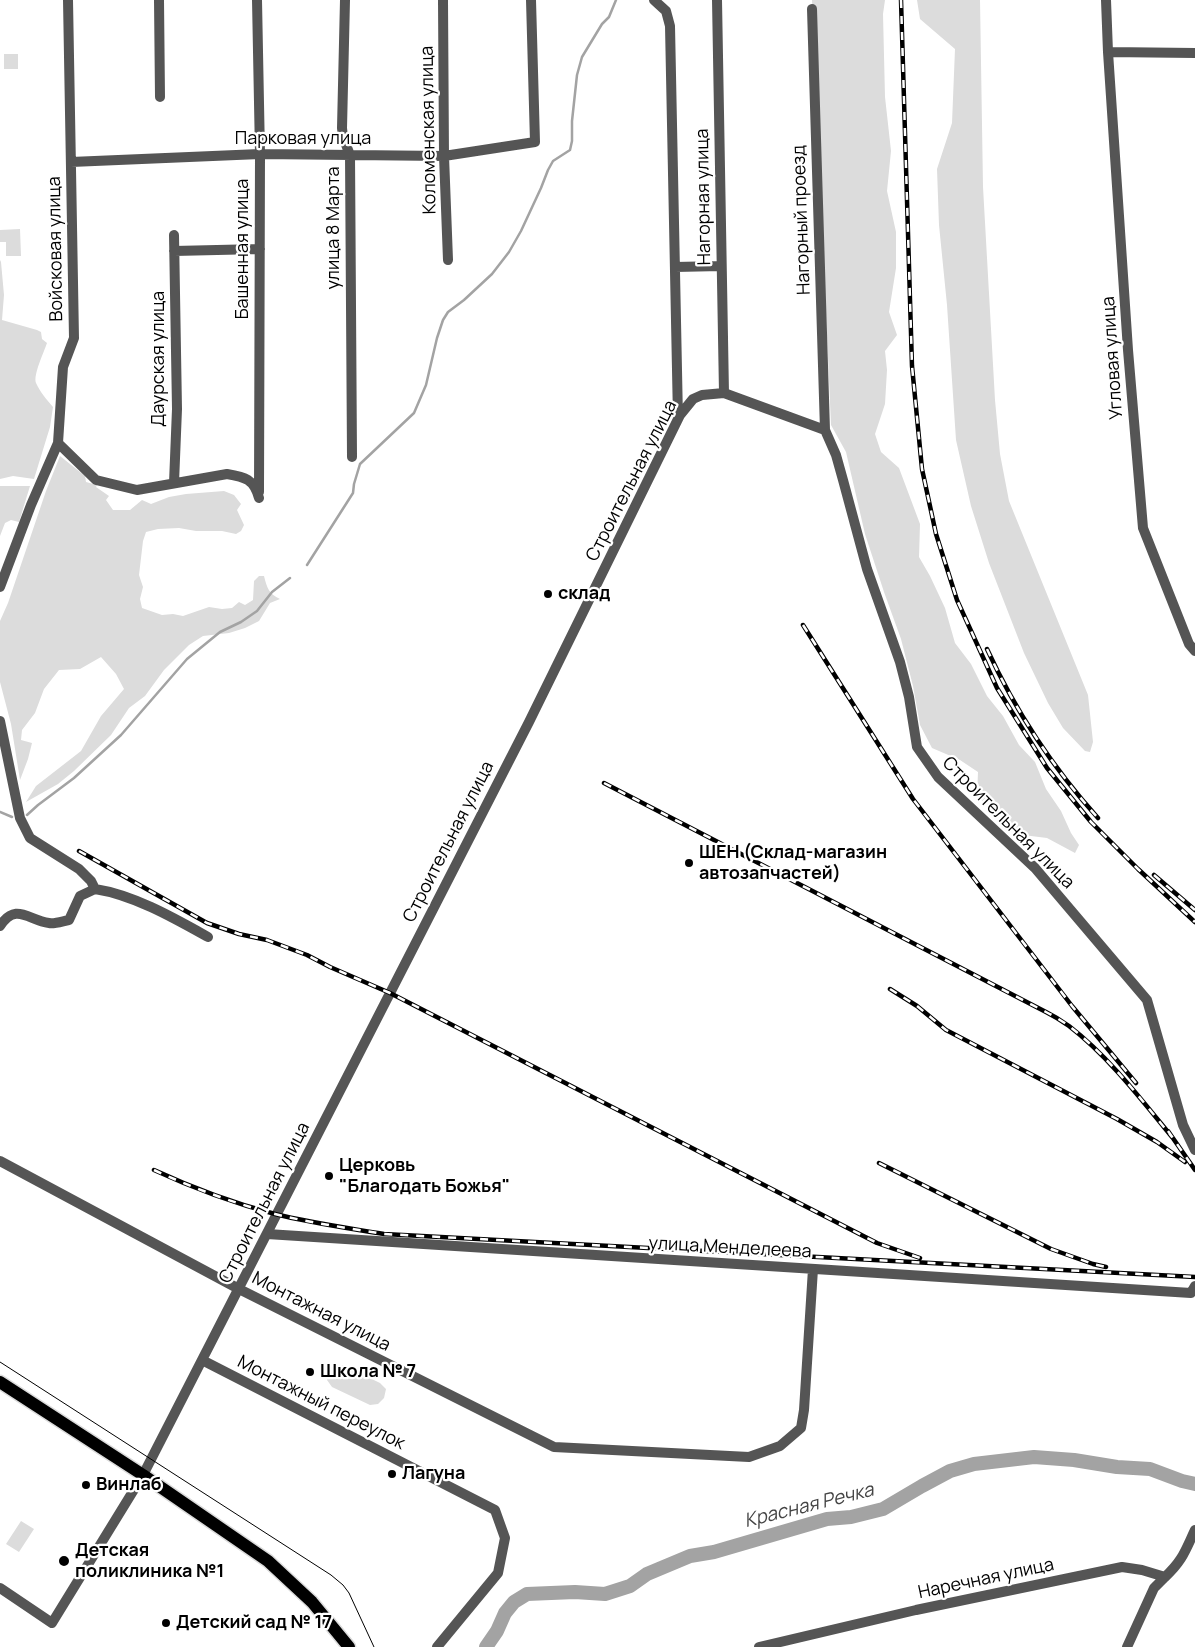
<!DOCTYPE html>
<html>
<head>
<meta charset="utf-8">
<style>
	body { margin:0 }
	canvas { display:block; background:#fff }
</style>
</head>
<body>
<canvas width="1195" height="1647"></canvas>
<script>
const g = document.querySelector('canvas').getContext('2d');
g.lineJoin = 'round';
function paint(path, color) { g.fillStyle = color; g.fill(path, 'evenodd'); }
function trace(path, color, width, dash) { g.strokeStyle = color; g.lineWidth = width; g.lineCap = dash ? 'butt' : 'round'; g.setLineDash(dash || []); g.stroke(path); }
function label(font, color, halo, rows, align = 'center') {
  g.font = font + ' Manrope,sans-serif'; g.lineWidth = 4.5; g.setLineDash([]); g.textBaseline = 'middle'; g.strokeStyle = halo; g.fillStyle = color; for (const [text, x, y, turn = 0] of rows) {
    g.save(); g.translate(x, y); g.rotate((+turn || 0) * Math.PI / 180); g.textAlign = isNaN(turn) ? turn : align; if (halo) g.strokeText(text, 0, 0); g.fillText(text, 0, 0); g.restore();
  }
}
const green = new Path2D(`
	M812 0H885L883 14 885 97 891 151 887 191 896 232V268L889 312 897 335 885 351 887 370 885 404 875 434 881 452 899 468 920 524 919 557 930 576 945 608 955 643 971 664 987 696 1003 716 1019 745 1035 762 1046 789 1061 811 1071 833 1079 845 1075 853 1047 838 1023 835 999 814 977 797 978 772 960 760 932 748 920 725 913 686 901 639 884 592 865 534 846 452 831 425Z
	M917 0H980L983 187 995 400 1000 454 1009 501 1088 695 1093 742 1090 752 1085 751 1063 728 1048 703 1024 653 989 563 971 506 956 440 947 305 939 225 937 169 952 123 955 49 920 19Z
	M4 54H18V69H4Z
	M20 229 21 256H6V242H0V230Z
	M0 260 1 262 4 295 2 320 37 330 41 332 42 339 47 343C44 352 33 375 36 383 40 392 47 400 53 407L50 427 34 479 13 476 0 479Z
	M60 456 85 476 86 482 97 485 96 487 109 496 106 500 113 510H130L142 500 151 504 169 497 186 494 224 491 234 495 241 504 237 510 244 525 241 531 236 534 222 531H196L179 528 158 529 146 532 143 541 139 575 143 587 140 599 142 608 162 615 173 614 183 616 209 607 222 609 232 608 239 602 245 605 253 600 254 581 259 576H264C267 588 269 594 280 599L270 603 259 621 245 628 229 633 203 636 189 645 164 670 145 696 129 708 111 735 74 771 58 784 26 802 36 786 81 751 101 716 124 689 116 674 101 657 80 669 59 670 44 689 35 713 22 730 21 740 32 743 28 759 20 780 11 724 0 682V621L8 603 46 491Z
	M0 486H30L19 522 11 520 5 523 0 536Z
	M334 1365H343L380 1383 386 1389 384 1398 378 1404 370 1405 332 1387 327 1380 329 1371Z
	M21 1521 34 1529 19 1552 6 1544Z`);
const stream = new Path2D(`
	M307 565 353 493 354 484 360 464 414 413 426 385 437 338 443 320 448 312 464 300 492 274 509 252 521 231 541 188 548 170 553 161 570 150 572 141V121L577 75 582 57 602 24 609 17 616 0
	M0 812 12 817
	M27 815 38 805 74 778 121 735 187 659 220 632 241 622 257 611 272 592 290 578`);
const river = new Path2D(`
	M486 1647 497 1631 505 1613 514 1602 527 1594 575 1592 605 1594 630 1586 647 1574 690 1556 714 1552 827 1519 851 1517 883 1509 922 1486 950 1471 974 1464 1034 1457 1074 1460 1117 1467 1150 1469 1182 1481 1195 1484`);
const minor = new Path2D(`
	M68 0 74 338 63 367 58 443 96 480 137 490 227 474C245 477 254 479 259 498
	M159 0 160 97
	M257 0 260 154 259 492
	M345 0 342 128 343 137 350 155 352 457
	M443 0 444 156 448 260
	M654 0 666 11 670 26 678 419
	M717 0 724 393
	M1106 0 1108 52 1128 350 1143 528 1189 644 1195 651
	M812 9 825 430
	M1108 52 1195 53
	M71 162 260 154 444 156 535 142 531 0
	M174 235 177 409 174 483
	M174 251 260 249
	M675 267 721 266
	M0 587 31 505 58 443
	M0 721 20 818 30 838 79 869 91 881 95 889C134 895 174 918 208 937
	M0 926C16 902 28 920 49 923 55 924 63 921 69 920L80 896 95 889
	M0 1161 239 1289 554 1447 749 1457 780 1446 801 1428 804 1410 813 1269
	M267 1234 1191 1293 1195 1286
	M202 1360 495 1510 505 1538 498 1573 437 1647
	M0 1588 52 1623 143 1475 529 722 680 415 693 399 702 395 724 393 825 430 836 455 843 480 867 569 900 662 909 697 917 747 938 777 1035 868 1147 1000 1183 1125 1195 1150
	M759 1647 916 1610 1122 1567 1142 1570 1165 1577C1183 1560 1185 1551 1195 1530
	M1127 1647 1154 1588 1165 1577`);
const major = new Path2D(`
	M0 1382 143 1475 268 1561 312 1602 349 1647`);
const tram = new Path2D(`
	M0 1362 331 1575 343 1585 349 1593 374 1647`);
const rail = new Path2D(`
	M901 0 912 366 922 469 936 534 957 600 997 688 1047 768 1091 822 1138 869 1195 922
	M803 625 913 799 1072 1006 1136 1083
	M987 649C1015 710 1053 768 1098 818
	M604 783 1046 1012C1054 1016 1062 1021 1069 1026 1108 1056 1141 1099 1172 1137
	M79 851 207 923 239 934 267 940 307 955 330 967 390 993 877 1243 920 1258
	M1154 875 1195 910
	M890 989 917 1006 946 1030 1117 1119 1157 1142 1185 1162
	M1168 1131 1195 1170
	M879 1163 1051 1249 1093 1264 1106 1267
	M154 1170C193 1188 233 1203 275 1214 311 1223 348 1228 384 1234L1195 1277`);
const markers = [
	[548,594,5,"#000"],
	[689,863,5,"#000"],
	[329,1176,5,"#000"],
	[310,1372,5,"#000"],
	[392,1474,5,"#000"],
	[86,1485,5,"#000"],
	[64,1561,6,"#000"],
	[166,1623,5,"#000"]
];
const streetNames = [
	["Коломенская улица",429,130,-91],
	["Парковая улица",303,139],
	["Нагорная улица",704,197,-91],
	["Нагорный проезд",802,220,-92],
	["улица 8 Марта",334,228,-90],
	["Войсковая улица",56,249,-91],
	["Башенная улица",243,249,-90],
	["Угловая улица",1113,358,-94],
	["Даурская улица",159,359,-90],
	["Строительная улица",632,481,-63],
	["Строительная улица",1008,823,45],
	["Строительная улица",449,842,-63],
	["Строительная улица",265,1203,-63],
	["улица Менделеева",730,1248,3],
	["Монтажная улица",321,1312,27],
	["Монтажный переулок",321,1403,27],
	["Наречная улица",986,1579,-12]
];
const poiNames = [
	["склад",558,594],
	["ШЕН (Склад-магазин",699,853],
	["автозапчастей)",699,874],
	["Церковь",339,1166],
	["\"Благодать Божья\"",339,1187],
	["Школа № 7",320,1372],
	["Лагуна",402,1474],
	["Винлаб",96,1485],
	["Детская",75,1551],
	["поликлиника №1",75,1572],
	["Детский сад № 17",176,1623]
];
const waterNames = [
	["Красная Речка",809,1506,-14]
];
paint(green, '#dcdcdc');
trace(stream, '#a3a3a3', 2.5);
trace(river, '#a3a3a3', 14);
trace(major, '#dbdbdb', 15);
trace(minor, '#555', 10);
trace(major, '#000', 12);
trace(tram, '#000', 1);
trace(rail, '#000', 4.5);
trace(rail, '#fff', 2.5, [8]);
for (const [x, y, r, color] of markers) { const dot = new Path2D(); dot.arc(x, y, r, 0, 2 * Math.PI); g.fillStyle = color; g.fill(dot); trace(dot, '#fff', 2); }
label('18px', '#000', '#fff', streetNames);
label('bold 18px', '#000', '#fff', poiNames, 'left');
label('italic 19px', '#444', '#fff', waterNames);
</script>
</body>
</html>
